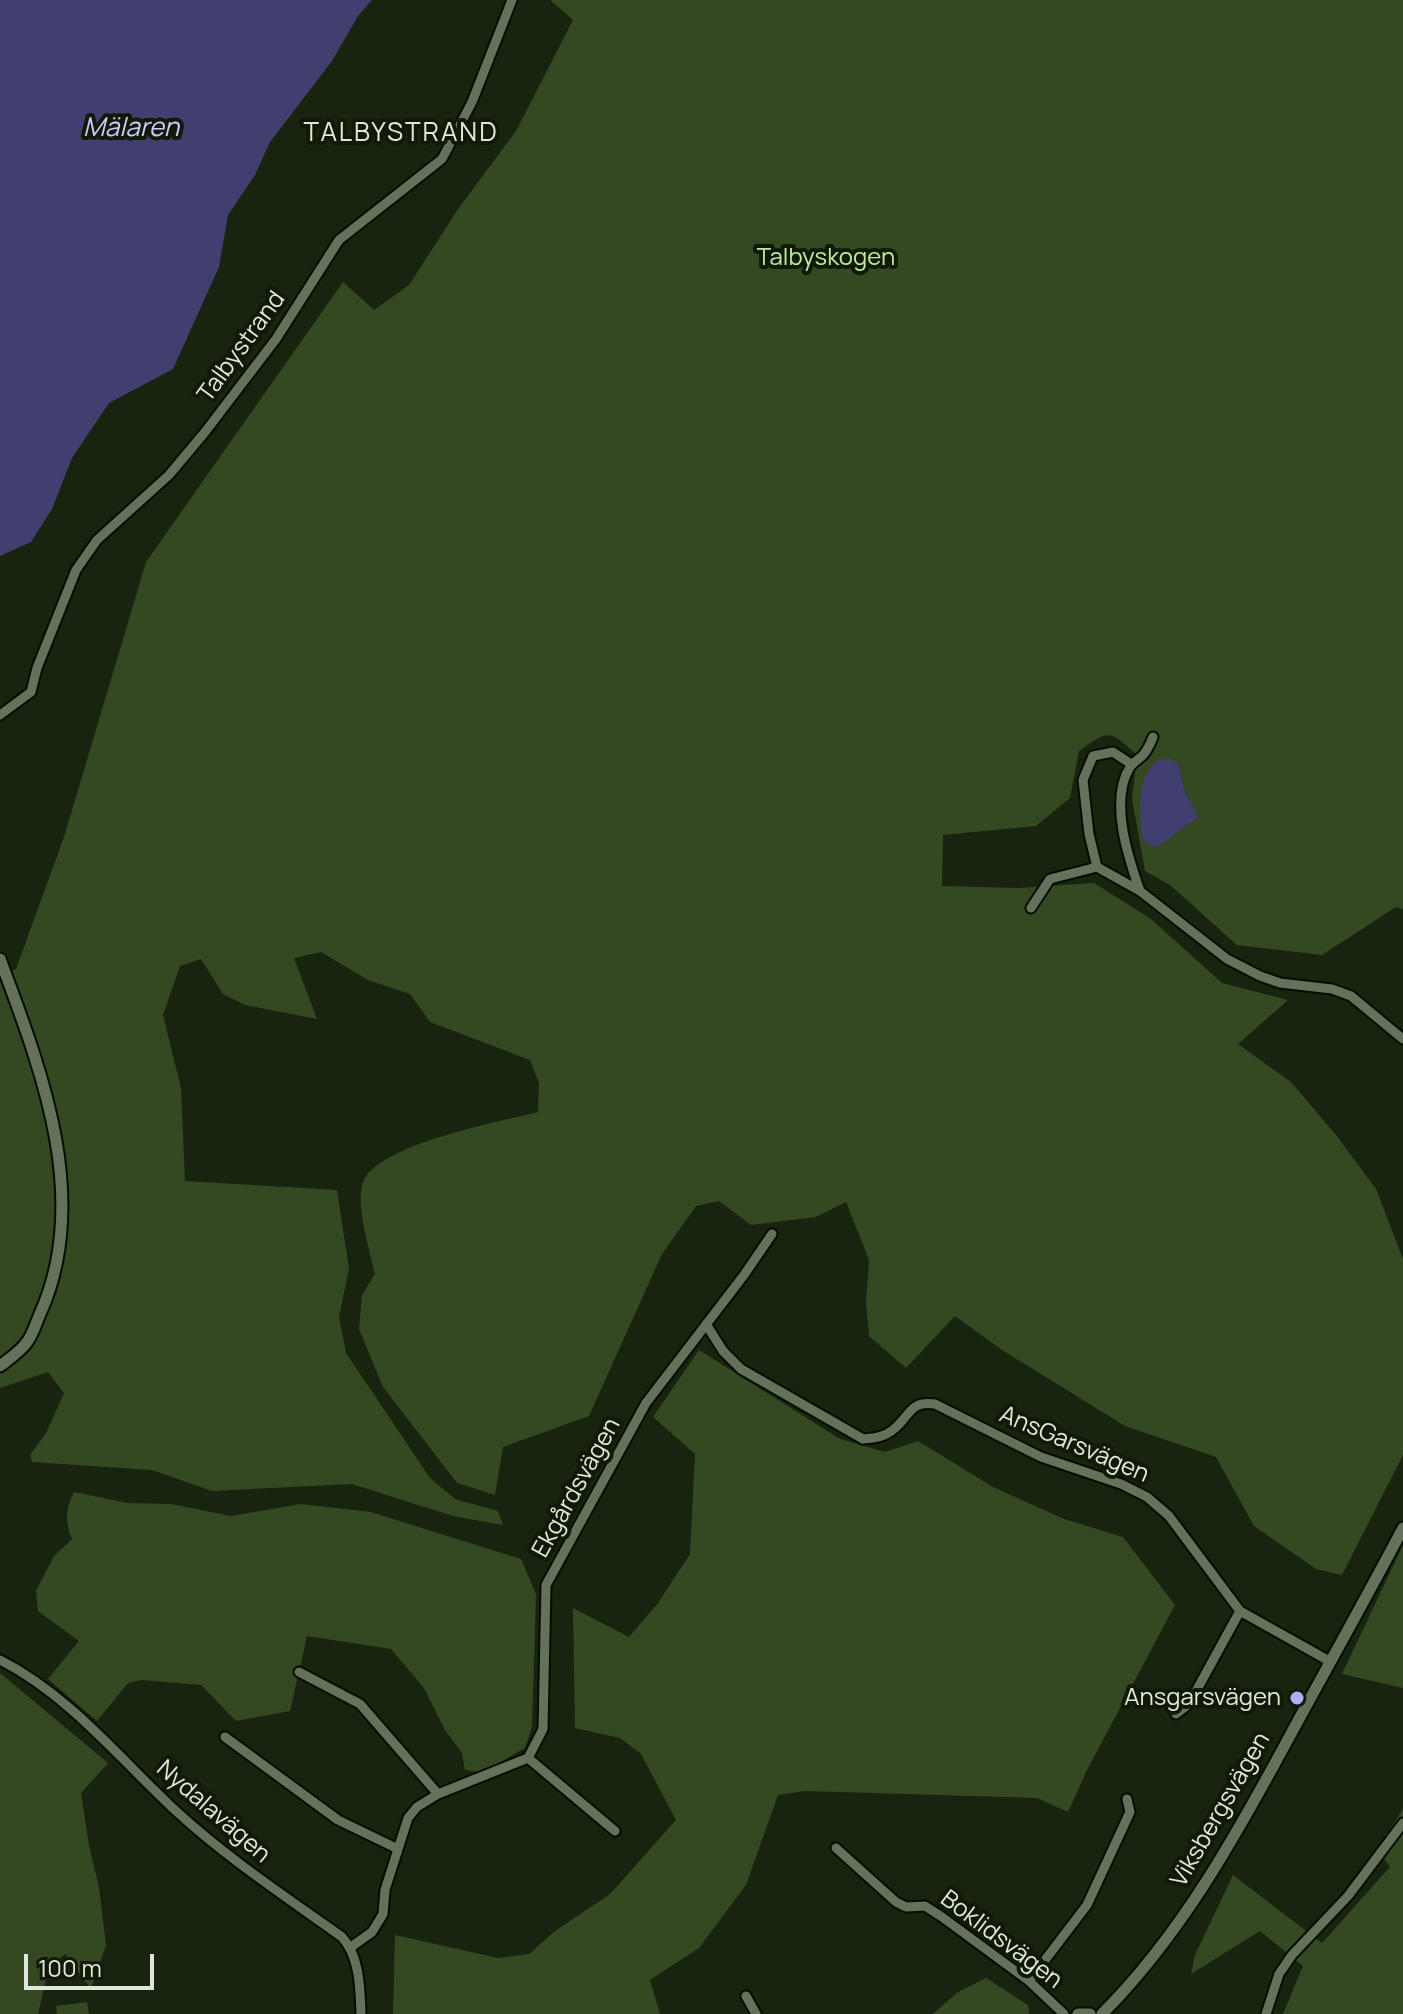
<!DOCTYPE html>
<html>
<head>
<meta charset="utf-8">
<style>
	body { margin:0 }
	#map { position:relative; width:1403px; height:2014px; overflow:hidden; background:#192410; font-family:Manrope,sans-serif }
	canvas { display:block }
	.scale { position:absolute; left:24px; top:1954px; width:130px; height:36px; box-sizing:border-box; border:4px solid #e0e8db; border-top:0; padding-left:10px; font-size:24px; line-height:28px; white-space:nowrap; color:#e0e8db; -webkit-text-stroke:6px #101a07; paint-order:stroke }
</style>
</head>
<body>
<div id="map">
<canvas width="1403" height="2014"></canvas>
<div class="scale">100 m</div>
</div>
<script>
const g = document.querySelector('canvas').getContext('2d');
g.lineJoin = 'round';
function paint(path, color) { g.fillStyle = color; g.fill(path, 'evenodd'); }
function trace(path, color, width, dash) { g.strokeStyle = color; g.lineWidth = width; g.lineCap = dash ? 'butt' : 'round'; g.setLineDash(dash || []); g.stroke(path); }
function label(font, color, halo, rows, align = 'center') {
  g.font = font + ' Manrope,sans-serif'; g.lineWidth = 8; g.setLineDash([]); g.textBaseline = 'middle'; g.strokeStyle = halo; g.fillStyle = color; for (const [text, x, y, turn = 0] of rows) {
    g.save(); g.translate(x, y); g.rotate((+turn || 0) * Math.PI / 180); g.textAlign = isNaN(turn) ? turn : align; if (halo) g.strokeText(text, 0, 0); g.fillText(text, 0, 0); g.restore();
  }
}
const green = new Path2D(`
	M550 0H1403V909L1396 907 1322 955 1237 945 1170 885 1145 871 1132 799 1137 755C1109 730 1110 729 1079 751L1070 798 1036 826 943 835 942 886 1018 888 1094 883 1151 919 1222 983 1288 1000 1238 1044 1291 1082 1336 1135 1376 1189 1403 1259V1455L1342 1575 1316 1569 1254 1526 1216 1457 1125 1426 1002 1350 955 1316 906 1368 869 1336 866 1303 869 1260 846 1202 816 1217 751 1225 719 1201 696 1206 662 1254 589 1416 503 1447 495 1495 457 1483 383 1387 359 1329 362 1295 375 1274C370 1251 355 1205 363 1182 378 1144 499 1122 538 1112L539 1083 530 1060 430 1022 410 994 368 980 321 952 294 958 317 1019 245 1005 223 994 201 959 180 966 163 1015 181 1088 185 1181 337 1190 349 1269 339 1317 346 1353 430 1478 455 1499 498 1511 503 1525 453 1516 352 1484 212 1491 152 1470 32 1462 30 1455 46 1433 64 1393 48 1372 0 1388V977L16 969 64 837 146 562 343 282 374 310 409 285 458 209 516 131 573 20ZM1179 764 1184 789 1197 817 1153 765Z
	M699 1350 840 1439 885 1452 918 1441 993 1487 1064 1519 1123 1537 1175 1605 1087 1770 1068 1812 1037 1798 805 1791 778 1795 746 1885 699 1948 650 1980 660 2014H393L395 1935 498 1958 529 1954 555 1931 610 1894 676 1820 641 1754 620 1738 575 1728 573 1608 629 1637 658 1603 690 1554 695 1454 653 1417Z
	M74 1492 128 1503 171 1504 231 1516 301 1504 371 1512 521 1559 536 1594 532 1727 525 1748 483 1772 465 1770 462 1753 445 1730 424 1688 391 1649 307 1636 290 1711 236 1721 201 1685 142 1680 128 1683 97 1721 48 1679 79 1641 38 1611 36 1591 54 1556 72 1539C65 1520 65 1510 74 1492Z
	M1403 1545V1688L1342 1674Z
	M0 1673 108 1763 81 1793 89 1846 99 1887 106 1945 91 1989 65 1954 48 1971 38 2014H0Z
	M1403 1809V2014H1283L1303 1966 1260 1931 1191 1974 1195 1955 1233 1875 1322 1943 1390 1867 1377 1849Z
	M986 1978 1028 2005 1029 2014H933L958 1992Z
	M87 2002 89 2014H57L56 2006Z`);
const water = new Path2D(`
	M0 0H372L358 16 332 61 270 142 255 175 228 215 219 267 173 369 109 403 72 458 52 509 31 542 0 556Z
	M1159 759H1170L1179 764 1184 789 1198 817 1159 846 1149 845 1142 838C1140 810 1135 779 1159 759Z`);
const minor = new Path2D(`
	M0 715 31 692 37 668 76 570 97 540 169 475 205 432 276 339 339 240 442 159 472 102 512 0
	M1131 764 1113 752 1093 756 1083 780 1089 834 1097 867 1140 891 1227 959 1260 976 1280 983 1332 989 1351 996 1403 1039
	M1140 891C1128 857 1109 800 1130 767 1134 761 1140 759 1144 754 1148 749 1151 742 1153 737
	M1031 908 1050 879 1097 867
	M706 1324 723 1351 741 1369 863 1439C875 1438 885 1437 894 1429 910 1416 910 1400 935 1404L1041 1457 1121 1484 1147 1497 1169 1516 1240 1611 1331 1662
	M0 1660C69 1695 120 1759 176 1811 227 1858 286 1897 342 1937 360 1957 360 1988 361 2014
	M299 1672 360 1704 438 1794
	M1176 1714 1189 1704 1240 1611
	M225 1737 338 1820 398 1849
	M528 1758 615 1831
	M836 1848 896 1902 906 1907 925 1906 942 1917 1029 1981 1064 2014
	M351 1947 372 1932 383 1914 385 1890 408 1818 417 1807 438 1794 528 1758 543 1729 546 1585 646 1403 744 1275 772 1234
	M1029 1981 1087 1905 1130 1812 1127 1799
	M746 1996 756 2014
	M1266 2014 1279 1974 1292 1955 1348 1896 1403 1823`);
const tertiary = new Path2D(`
	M0 959C41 1069 92 1199 40 1314 36 1323 33 1334 27 1342 21 1351 9 1359 0 1366
	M1078 2014H1090
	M1102 2014C1180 1936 1234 1839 1286 1743 1325 1671 1365 1600 1403 1528`);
const markers = [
	[1297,1698,8,"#aeaefa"]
];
const parkNames = [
	["Talbyskogen",826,258]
];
const streetNames = [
	["Talbystrand",242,347,-54],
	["AnsGarsvägen",1074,1445,23],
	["Ekgårdsvägen",577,1488,-61],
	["Viksbergsvägen",1221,1810,-60],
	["Nydalavägen",213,1812,41],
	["Boklidsvägen",1001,1940,37]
];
const poiNames = [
	["Ansgarsvägen",1281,1698]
];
const waterNames = [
	["Mälaren",131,129]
];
const neighbourhoodNames = [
	["TALBYSTRAND",401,134]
];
paint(green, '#344821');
paint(water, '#413f70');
trace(minor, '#050d00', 13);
trace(tertiary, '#050d00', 15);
trace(minor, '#65725b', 9);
trace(tertiary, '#65725b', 11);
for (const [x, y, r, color] of markers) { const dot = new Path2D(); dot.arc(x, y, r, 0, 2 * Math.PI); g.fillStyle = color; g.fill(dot); trace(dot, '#101a07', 3); }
label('24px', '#c0ea9c', '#101a07', parkNames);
label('24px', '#e0e8db', '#101a07', streetNames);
label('24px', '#e0e8db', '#101a07', poiNames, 'right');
label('italic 26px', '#c9cbfb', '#101a07', waterNames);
g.letterSpacing = '2px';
label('26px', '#e0e8db', '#101a07', neighbourhoodNames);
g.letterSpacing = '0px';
</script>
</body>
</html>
